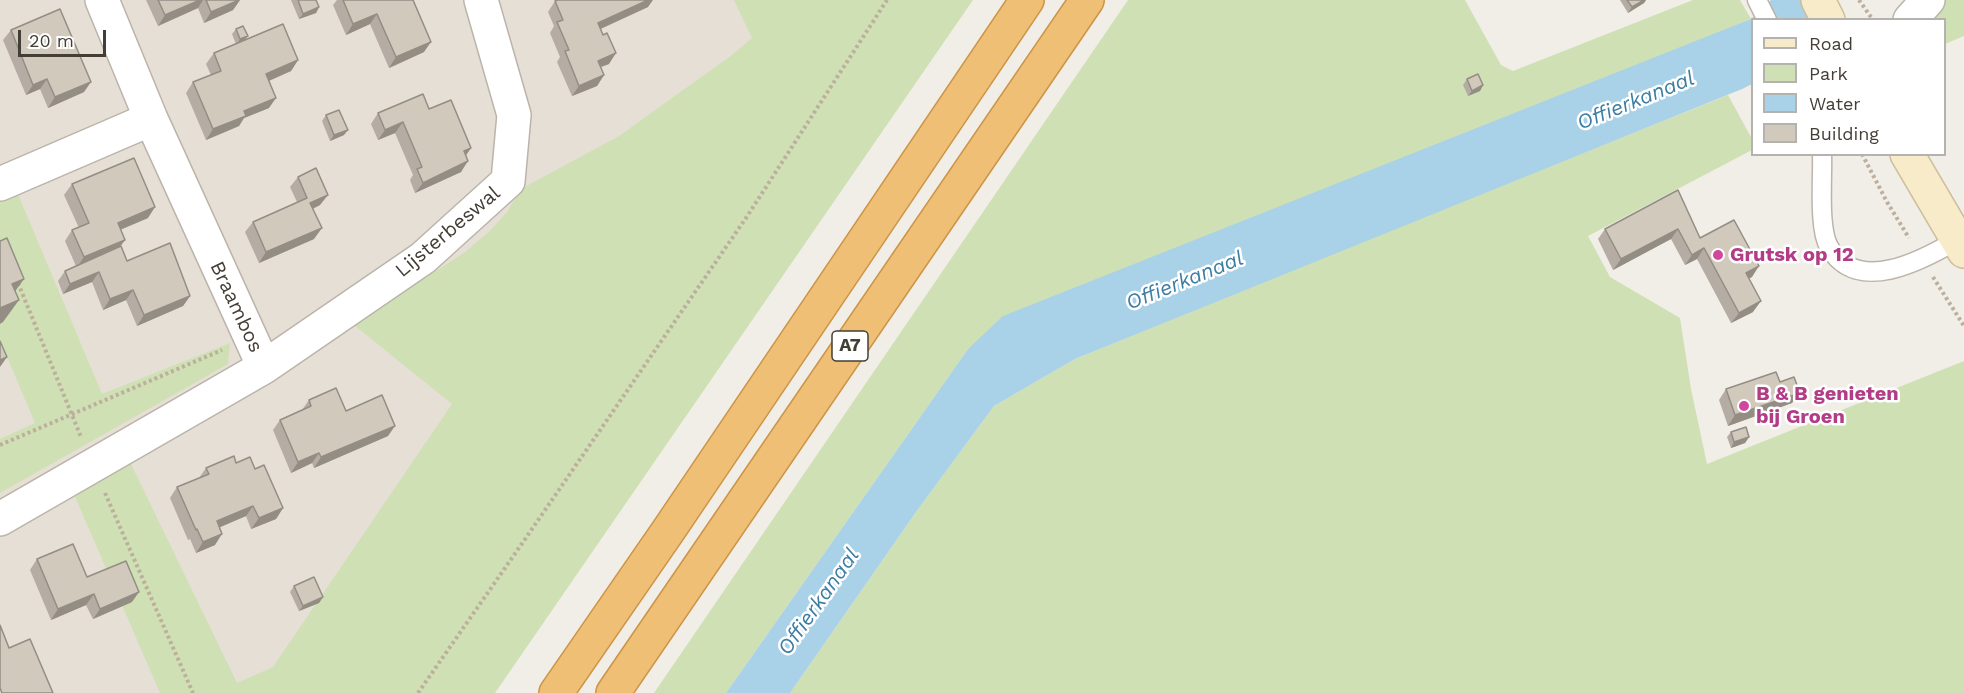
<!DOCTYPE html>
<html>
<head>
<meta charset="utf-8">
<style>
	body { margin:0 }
	#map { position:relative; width:1964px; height:693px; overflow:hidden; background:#f1ede7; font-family:"Work Sans",sans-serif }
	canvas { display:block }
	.legend { position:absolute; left:1751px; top:18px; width:195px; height:138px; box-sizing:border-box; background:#fff; border:2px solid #b4b2af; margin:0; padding:8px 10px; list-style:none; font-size:18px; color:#433e36 }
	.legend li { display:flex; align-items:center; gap:12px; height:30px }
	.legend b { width:30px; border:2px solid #b4b2af }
	.scale { position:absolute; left:18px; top:30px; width:88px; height:27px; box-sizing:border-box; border:3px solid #433e36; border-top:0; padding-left:8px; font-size:18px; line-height:21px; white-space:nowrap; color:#433e36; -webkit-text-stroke:4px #fff; paint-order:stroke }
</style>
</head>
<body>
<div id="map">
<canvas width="1964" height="693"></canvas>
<ul class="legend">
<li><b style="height:8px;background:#f8ebc9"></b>Road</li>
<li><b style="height:16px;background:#cfe1b4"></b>Park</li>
<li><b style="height:16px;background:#a9d1e8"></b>Water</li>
<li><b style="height:16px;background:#d2c9bd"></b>Building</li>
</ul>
<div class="scale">20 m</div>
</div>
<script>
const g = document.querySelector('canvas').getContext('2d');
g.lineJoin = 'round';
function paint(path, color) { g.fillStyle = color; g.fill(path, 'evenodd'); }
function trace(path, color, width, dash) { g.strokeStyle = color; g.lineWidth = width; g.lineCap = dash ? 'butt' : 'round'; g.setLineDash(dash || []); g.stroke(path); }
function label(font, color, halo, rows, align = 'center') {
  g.font = font + ' "Work Sans",sans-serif'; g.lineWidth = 5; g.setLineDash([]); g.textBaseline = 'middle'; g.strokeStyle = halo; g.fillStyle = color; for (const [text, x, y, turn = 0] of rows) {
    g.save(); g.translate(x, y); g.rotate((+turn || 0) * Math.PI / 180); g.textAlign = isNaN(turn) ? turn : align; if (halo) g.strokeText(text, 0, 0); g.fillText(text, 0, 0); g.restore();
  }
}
const residential = new Path2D(`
	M0 0H766L781 35 443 693H0Z`);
const green = new Path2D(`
	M734 0H973L495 693H160L73 492 129 460 237 683 273 667 452 404 354 325 465 252 490 231 507 212 521 189 619 136 732 55 752 38Z
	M1128 0H1465L1501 65 1513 71 1693 0H1740L1751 19 968 349 726 693H654Z
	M1940 0H1964V36L1945 44 1944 20H1927Z
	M1728 95 1752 139V150L1588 236 1610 277 1680 318 1691 389 1707 464 1964 361V693H790L916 512 994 406 1075 359 1403 225Z
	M12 180 102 394 230 343 228 364 0 493V439L35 423 0 340V186Z`);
const water = new Path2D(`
	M1771 0H1838L1822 19 1752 20V84L1742 89 1075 359 994 406 916 512 790 693H726L968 349 1003 316 1751 19Z`);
const path = new Path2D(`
	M1859 0 1873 20
	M1862 154 1887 202 1909 238
	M1933 277 1964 326
	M18 283 81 437
	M0 445 222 350
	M105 493 193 693
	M418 693 521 545 746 218 887 0`);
const lane = new Path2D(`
	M1757 0 1767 20
	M1822 154C1823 177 1818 228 1829 247 1857 296 1923 260 1957 240`);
const street = new Path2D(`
	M1910 20 1928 0
	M0 184 151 119
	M264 367 423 258 508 181 514 115 481 0
	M0 519 264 367 151 119 102 0`);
const secondary = new Path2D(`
	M1818 0 1828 20
	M1907 154 1964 251`);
const highway = new Path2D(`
	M556 693 668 531 1027 0
	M613 693 1087 0`);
const wall = new Path2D(`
	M146 0H240L233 10 204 23 198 8 158 26Z
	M291 0H316L319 7 316 13 299 19Z
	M337 0H413L424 52 389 68 370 24 346 35 333 5Z
	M1620 0H1646L1644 3 1628 13Z
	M555 1 648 7 601 29 609 64 600 67 604 75 597 86 572 96 557 62 560 57 550 33 554 26 548 12Z
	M236 29 244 40 298 60 291 71 269 81V108L244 118 239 126 206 140 186 93 193 82 211 75 206 64 214 53 236 44 232 34Z
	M11 30 84 92 48 108 40 89 26 95 3 40Z
	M1467 79 1483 85 1480 91 1468 96 1463 85Z
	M429 109 471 148 466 155 461 172 415 193 410 180 413 175 395 133 378 140 371 124 378 113Z
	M326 115 344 135 330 141 322 121Z
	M298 177 320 205 313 209 314 239 259 263 245 232 253 222 297 202 290 187Z
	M72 184 148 218 120 230 125 240 120 247 127 261 190 296 183 306 137 326 126 300 103 310 92 282 63 294 58 281 65 271 76 266 65 241 72 230 79 228 64 195Z
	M1678 190 1700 238 1752 277 1749 278 1753 312 1731 323 1697 259 1685 265 1671 239 1613 270 1598 239 1605 229Z
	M1780 382 1792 403 1728 426 1719 400 1726 389Z
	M309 400 346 411 388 436 314 468 312 463 291 473 273 430 280 420 302 410Z
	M1731 432 1749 437 1745 443 1731 448 1727 437Z
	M236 463 255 469 283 508 276 519 251 529 246 516 219 527 215 545 196 553 190 539 188 540 170 498 177 487 199 478 206 468Z
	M37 559 87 577 132 602 93 619 86 605 51 620 30 570Z
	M294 586 323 597 319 603 299 611 290 592Z`);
const shadedWall = new Path2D(`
	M200 0H203L198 8 158 26 165 15Z
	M240 0 233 10 204 23 211 12Z
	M648 0H653L648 7 591 33 598 23Z
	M1644 0H1646L1644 3 1628 13 1632 7Z
	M319 7 316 13 299 19 303 14Z
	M377 14 370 24 346 35 353 24Z
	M248 36 244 41 237 44 240 39Z
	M431 42 424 52 389 68 396 57Z
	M616 53 609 64 590 71 598 61Z
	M298 60 291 71 259 85 266 74Z
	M604 75 597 86 572 96 579 86Z
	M47 79 40 89 26 95 33 85Z
	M91 82 84 92 48 108 55 97Z
	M1483 85 1480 91 1468 96 1472 91Z
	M276 98 269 108 244 118 239 126 206 140 213 129 244 111Z
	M403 122 395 133 378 140 385 130Z
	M348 130 344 135 330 141 334 135Z
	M471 148 464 158V151Z
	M468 161 461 172 415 193 423 183Z
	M328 195 320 205 303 213 310 203Z
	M155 207 148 218 110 234 118 223Z
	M322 228 314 239 259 263 266 252Z
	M1678 229 1671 239 1613 270 1621 259Z
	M125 240 117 250 77 267 84 257Z
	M1704 248 1697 259 1685 265 1692 255Z
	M1759 266 1752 277 1739 284 1746 273Z
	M99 272 92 282 63 294 70 284Z
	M24 279 8 301 12 284Z
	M133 290 126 300 103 310 110 299Z
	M190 296 183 306 137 326 144 315Z
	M19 300 3 322 0 324V308Z
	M1761 301 1753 312 1731 323 1739 313Z
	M7 357 0 367V360Z
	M1800 393 1792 403 1728 426 1735 415Z
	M395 426 388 436 314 468 321 457Z
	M1749 437 1745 443 1731 448 1734 442Z
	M319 453 312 463 291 473 298 462Z
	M253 506 246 516 209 532 217 521Z
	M283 508 276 519 251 529 259 518Z
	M222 534 215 545 196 553 203 542Z
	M139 592 132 602 93 619 100 609Z
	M94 594 86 605 51 620 58 609Z
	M323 597 319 603 299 611 303 606Z`);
const building = new Path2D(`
	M158 0H200L165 15Z
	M206 0H239L211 12Z
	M298 0H316L319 7 303 14Z
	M343 0H413L431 42 396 57 377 14 353 24Z
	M558 0H648L598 23 603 35 607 33 616 53 598 61 604 75 579 86 565 51 569 50 557 22 563 20 555 1Z
	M1627 0H1644L1632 7Z
	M60 9 91 82 55 97 47 79 33 85 11 30Z
	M283 24 298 60 266 74 276 98 244 111 246 116 213 129 193 82 221 71 214 53Z
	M243 26 248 36 240 39 236 29Z
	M1478 74 1483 85 1472 91 1467 79Z
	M423 94 429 109 451 100 471 148 464 151 468 161 423 183 417 169 422 167 403 122 385 130 378 113Z
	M339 110 348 130 334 135 326 115Z
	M134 158 155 207 118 223 125 240 84 257 72 230 89 223 72 184Z
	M316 168 328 195 310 203 322 228 266 252 253 222 307 198 298 177Z
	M1678 190 1700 238 1734 220 1759 266 1746 273 1761 301 1739 313 1704 248 1692 255 1678 229 1621 259 1605 229Z
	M7 238 24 279 12 284 19 300 0 308V241Z
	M170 243 190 296 144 315 133 290 110 299 99 272 70 284 65 271 121 246 127 261Z
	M0 341 7 357 0 360Z
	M1776 372 1780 382 1794 377 1800 393 1735 415 1726 389Z
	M336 388 346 411 382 395 395 426 321 457 319 453 298 462 280 420 311 406 309 400Z
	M1746 427 1749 437 1734 442 1731 432Z
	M234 456 236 463 250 457 255 469 264 465 283 508 259 518 253 506 217 521 222 534 203 542 197 529 196 530 177 487 209 474 206 468Z
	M73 544 87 577 126 561 139 592 100 609 94 594 58 609 37 559Z
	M314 577 323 597 303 606 294 586Z
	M0 625 9 648 30 639 53 693H2L0 688Z`);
const markers = [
	[1718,255,6,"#d1479c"],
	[1744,406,6,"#d1479c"]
];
const shields = [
	[850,346,36]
];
const shieldNames = [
	["A7",850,346]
];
const streetNames = [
	["Lijsterbeswal",448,232,-40],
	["Braambos",236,307,65]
];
const hotelNames = [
	["Grutsk op 12",1730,255],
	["B & B genieten",1756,394],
	["bij Groen",1756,417]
];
const waterNames = [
	["Offierkanaal",1636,101,-22],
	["Offierkanaal",1185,281,-22],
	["Offierkanaal",819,602,-55]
];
paint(residential, '#e5dfd5');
paint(green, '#cfe1b4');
paint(water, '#a9d1e8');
trace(lane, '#bcb4aa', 21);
trace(street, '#bcb4aa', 36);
trace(secondary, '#ccbd9b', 36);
trace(highway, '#cc9446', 36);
trace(path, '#bcaf9d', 4, [3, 3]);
trace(lane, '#fff', 18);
trace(street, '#fff', 33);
trace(secondary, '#f8ebc9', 33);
trace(highway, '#eebf75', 33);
paint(wall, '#b5ada3');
paint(shadedWall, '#938d84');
paint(building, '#d2c9bd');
trace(building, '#938d84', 1.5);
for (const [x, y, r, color] of markers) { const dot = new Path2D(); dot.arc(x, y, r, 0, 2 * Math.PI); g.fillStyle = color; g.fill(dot); trace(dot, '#fff', 2); }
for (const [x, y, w] of shields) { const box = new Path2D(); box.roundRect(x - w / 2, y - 15, w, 30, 4.5); g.fillStyle = '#fff'; g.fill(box); trace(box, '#433e36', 1.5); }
label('bold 18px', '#433e36', null, shieldNames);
label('20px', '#433e36', '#fff', streetNames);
label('bold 20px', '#b23c85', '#fff', hotelNames, 'left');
label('italic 21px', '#3c7da3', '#fff', waterNames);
</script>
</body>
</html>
